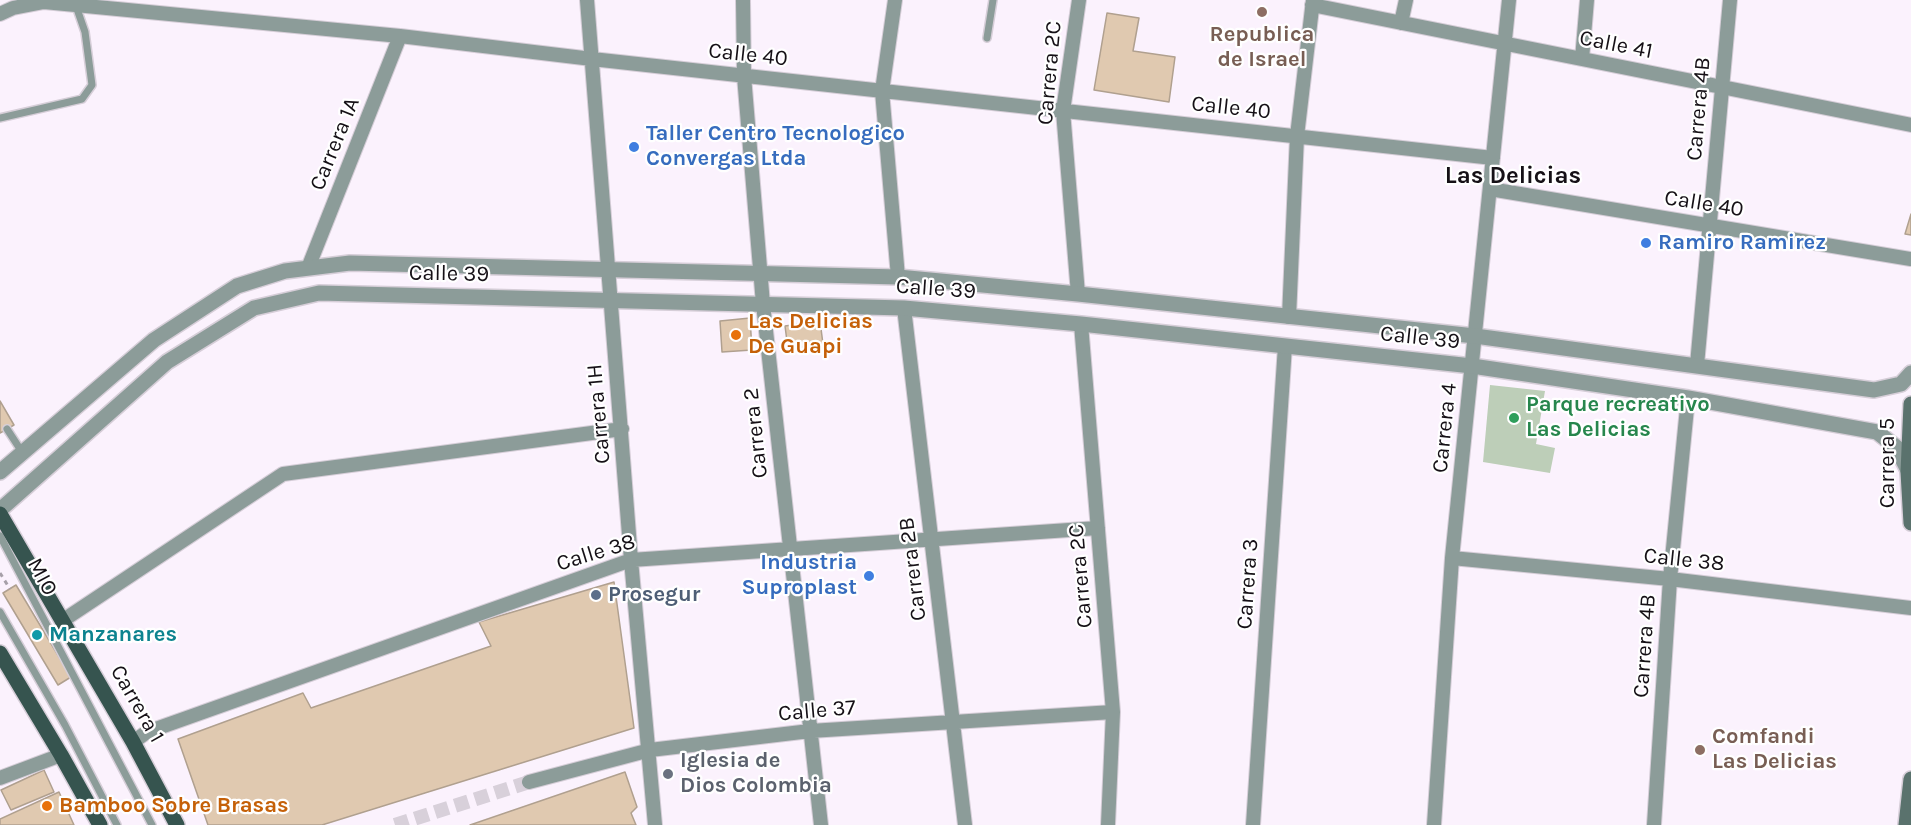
<!DOCTYPE html>
<html>
<head>
<meta charset="utf-8">
<style>
	body { margin:0 }
	canvas { display:block; background:#fbf2fd }
</style>
</head>
<body>
<canvas width="1911" height="825"></canvas>
<script>
const g = document.querySelector('canvas').getContext('2d');
g.lineJoin = 'round';
function paint(path, color) { g.fillStyle = color; g.fill(path, 'evenodd'); }
function trace(path, color, width, dash) { g.strokeStyle = color; g.lineWidth = width; g.lineCap = dash ? 'butt' : 'round'; g.setLineDash(dash || []); g.stroke(path); }
function label(font, color, halo, rows, align = 'center') {
  g.font = font + ' Karla,sans-serif'; g.lineWidth = 4.5; g.setLineDash([]); g.textBaseline = 'middle'; g.strokeStyle = halo; g.fillStyle = color; for (const [text, x, y, turn = 0] of rows) {
    g.save(); g.translate(x, y); g.rotate((+turn || 0) * Math.PI / 180); g.textAlign = isNaN(turn) ? turn : align; if (halo) g.strokeText(text, 0, 0); g.fillText(text, 0, 0); g.restore();
  }
}
const green = new Path2D(`
	M1490 385 1545 391 1536 444 1555 448 1550 473 1483 462Z`);
const building = new Path2D(`
	M1107 13 1139 18 1133 51 1175 57 1169 102 1094 90Z
	M1911 214V235L1905 234Z
	M750 318 752 350 722 352 720 321Z
	M820 321 823 344 788 349 785 326Z
	M0 401 14 425 0 433Z
	M614 582 634 728 322 825H208L178 739 303 693 311 708 491 646 479 622Z
	M16 585 71 677 58 685 3 593Z
	M44 770 54 792 11 810 1 790Z
	M625 772 637 807 631 813 636 825H470Z
	M59 792 74 825H0V819Z`);
const minorTunnel = new Path2D(`
	M395 825 529 782`);
const path = new Path2D(`
	M0 573 10 589`);
const service = new Path2D(`
	M987 38 993 0
	M0 118 82 99 92 85 85 32 76 6
	M7 429 22 452
	M0 536 152 825
	M0 612 65 725 117 825`);
const minor = new Path2D(`
	M587 0 631 560 655 825
	M743 0 744 76 763 304 821 825
	M895 0 882 91 898 277
	M1312 5 1911 125
	M0 14 13 8 44 2 400 36 592 59 1493 158
	M1401 23 1406 0
	M1582 59 1587 0
	M1490 189 1911 259
	M308 268 400 36
	M1078 294 1063 111 1079 0
	M904 308 965 825
	M1289 317 1297 136 1313 0
	M1081 324 1113 712 1108 825
	M1697 365 1730 0
	M1452 558 1670 579 1911 608
	M62 621 283 474 622 429
	M133 742 147 732 631 560 1098 528
	M0 778 61 755
	M529 782 650 750 810 731 1113 712
	M1253 825 1285 346
	M1434 825 1452 558 1509 0
	M1654 825 1670 579 1688 398`);
const tertiary = new Path2D(`
	M0 472 154 340 237 286 285 271 350 263 898 277 1078 294 1475 336 1874 390 1901 384 1911 373
	M0 510 167 362 254 308 319 293 904 308 1081 324 1472 366 1688 398 1877 432 1896 447 1910 474`);
const secondary = new Path2D(`
	M1911 404 1908 472 1911 523
	M1906 825 1911 779`);
const primary = new Path2D(`
	M0 514 133 742 177 825
	M0 653 61 755 100 825`);
const markers = [
	[1262,12,6,"#8d6e63"],
	[634,147,6,"#3f7fe0"],
	[1646,243,6,"#3f7fe0"],
	[736,335,6,"#e8710a"],
	[1514,418,6,"#2e9e5b"],
	[869,576,6,"#3f7fe0"],
	[596,595,6,"#5c6f8a"],
	[37,635,6,"#0f9aa8"],
	[1700,750,6,"#8d6e63"],
	[668,774,6,"#6b7280"],
	[47,806,6,"#e8710a"]
];
const educationNames = [
	["Republica",1262,35],
	["de Israel",1262,60],
	["Comfandi",1712,737,"left"],
	["Las Delicias",1712,762,"left"]
];
const streetNames = [
	["Calle 41",1616,45,11],
	["Calle 40",748,55,6],
	["Carrera 2C",1050,73,-85],
	["Calle 40",1231,108,6],
	["Carrera 4B",1699,109,-85],
	["Carrera 1A",335,144,-68],
	["Calle 40",1704,204,9],
	["Calle 39",449,274,1],
	["Calle 39",936,289,4],
	["Calle 39",1420,338,6],
	["Carrera 1H",599,414,-95],
	["Carrera 4",1445,428,-84],
	["Carrera 2",756,433,-96],
	["Carrera 5",1888,463,-90],
	["Calle 38",596,553,-17],
	["Calle 38",1684,560,6],
	["Carrera 2B",913,569,-97],
	["Carrera 2C",1081,576,-95],
	["MIO",42,577,62],
	["Carrera 3",1248,584,-86],
	["Carrera 4B",1645,646,-86],
	["Carrera 1",137,704,60],
	["Calle 37",817,711,-5]
];
const shopNames = [
	["Taller Centro Tecnologico",646,134],
	["Convergas Ltda",646,159],
	["Ramiro Ramirez",1658,243],
	["Industria",857,563,"right"],
	["Suproplast",857,588,"right"]
];
const foodNames = [
	["Las Delicias",748,322],
	["De Guapi",748,347],
	["Bamboo Sobre Brasas",59,806]
];
const leisureNames = [
	["Parque recreativo",1526,405],
	["Las Delicias",1526,430]
];
const serviceNames = [
	["Prosegur",608,595]
];
const cultureNames = [
	["Manzanares",49,635]
];
const worshipNames = [
	["Iglesia de",680,761],
	["Dios Colombia",680,786]
];
const neighbourhoodNames = [
	["Las Delicias",1513,176]
];
paint(green, '#bdceb8');
paint(building, '#e0c9b0');
trace(building, '#b0a08f', 1.5);
trace(minorTunnel, '#d8d0da', 14, [14, 7]);
trace(service, '#d6ced8', 10);
trace(minor, '#d6ced8', 16);
trace(tertiary, '#d6ced8', 18);
trace(secondary, '#d6ced8', 18);
trace(primary, '#d6ced8', 18);
trace(path, '#a7a0a9', 3, [4.5, 4.5]);
trace(service, '#8c9c99', 7);
trace(minor, '#8c9c99', 14);
trace(tertiary, '#8c9c99', 15);
trace(secondary, '#5a726d', 15);
trace(primary, '#36544f', 15);
for (const [x, y, r, color] of markers) { const dot = new Path2D(); dot.arc(x, y, r, 0, 2 * Math.PI); g.fillStyle = color; g.fill(dot); trace(dot, '#fff', 2); }
label('bold 22px', '#785e54', '#fff', educationNames);
label('22px', '#151016', '#fff', streetNames);
label('bold 22px', '#366cbe', '#fff', shopNames, 'left');
label('bold 22px', '#c56008', '#fff', foodNames, 'left');
label('bold 22px', '#27864d', '#fff', leisureNames, 'left');
label('bold 22px', '#4e5e75', '#fff', serviceNames, 'left');
label('bold 22px', '#0d838f', '#fff', cultureNames, 'left');
label('bold 22px', '#5b616d', '#fff', worshipNames, 'left');
label('bold 24px', '#151016', '#fff', neighbourhoodNames);
</script>
</body>
</html>
